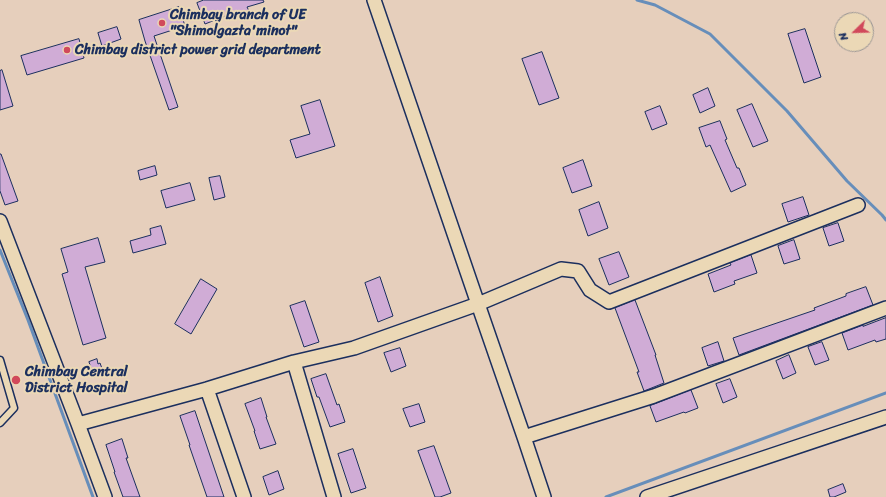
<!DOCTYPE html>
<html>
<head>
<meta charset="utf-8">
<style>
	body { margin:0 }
	#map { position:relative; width:886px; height:497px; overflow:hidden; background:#e6cfbc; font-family:Sriracha,sans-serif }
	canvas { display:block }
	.north { position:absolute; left:834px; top:12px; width:40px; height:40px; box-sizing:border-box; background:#ebd8b6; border:1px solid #989493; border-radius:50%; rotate:247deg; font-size:11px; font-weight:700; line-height:16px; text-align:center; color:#1b2f5e }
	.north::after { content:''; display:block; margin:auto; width:14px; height:18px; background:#d1495b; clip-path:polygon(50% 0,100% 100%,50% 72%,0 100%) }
</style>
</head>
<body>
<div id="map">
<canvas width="886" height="497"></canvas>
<div class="north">N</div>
</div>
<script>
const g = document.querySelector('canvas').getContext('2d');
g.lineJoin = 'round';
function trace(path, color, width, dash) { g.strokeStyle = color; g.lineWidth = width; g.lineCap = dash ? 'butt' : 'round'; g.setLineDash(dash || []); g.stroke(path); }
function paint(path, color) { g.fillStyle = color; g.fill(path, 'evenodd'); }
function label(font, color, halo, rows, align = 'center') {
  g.font = font + ' Sriracha,sans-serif'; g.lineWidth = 4; g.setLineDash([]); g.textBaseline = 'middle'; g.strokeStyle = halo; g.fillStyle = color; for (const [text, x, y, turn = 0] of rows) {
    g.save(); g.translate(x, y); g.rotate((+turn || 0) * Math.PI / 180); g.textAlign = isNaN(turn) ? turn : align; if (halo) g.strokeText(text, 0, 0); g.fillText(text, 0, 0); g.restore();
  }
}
const stream = new Path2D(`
	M637 0 655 5 710 34 787 111 847 181 882 215 886 220
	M0 250 28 320 93 497
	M606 497 886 393`);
const building = new Path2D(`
	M204 0H263L264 2 247 7 249 11 239 14 238 11 205 24 197 3Z
	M179 7 185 26 154 36 178 107 169 110 145 41 139 20Z
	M117 27 121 39 102 46 98 33Z
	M805 29 821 77 804 83 788 34Z
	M79 39 84 58 27 75 21 56Z
	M542 52 559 98 539 105 522 59Z
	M2 70 13 106 0 110V71Z
	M708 88 715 106 700 113 693 95Z
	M320 100 335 146 296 158 290 140 310 134 301 106Z
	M752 104 768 141 753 147 737 110Z
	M660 106 667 124 652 130 645 112Z
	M720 121 727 139 725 140 737 168H739L746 185 731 192 710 145 706 147 699 128Z
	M0 154H1L18 201 5 205 0 191Z
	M583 160 592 186 572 193 563 168Z
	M155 166 157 175 140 180 138 171Z
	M220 176 225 197 214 200 209 178Z
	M190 183 195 200 166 208 161 191Z
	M803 197 809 215 788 222 782 204Z
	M599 202 608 228 588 236 579 210Z
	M838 223 844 241 829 246 823 228Z
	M161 226 166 244 133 253 130 241 151 235 150 229Z
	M98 238 105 262 85 267 106 338 83 345 62 274 68 272 61 249Z
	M794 240 800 259 784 264 778 246Z
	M619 252 629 277 609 285 599 259Z
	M751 255 757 273 734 281 735 284 714 292 708 274 731 265 730 263Z
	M380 277 393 316 378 322 365 283Z
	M201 279 217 289 191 334 175 324Z
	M866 287 873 305 739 355 733 338 815 310 814 308 846 296V294Z
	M635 300 656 355H655L664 383 644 391 637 372H639L615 308Z
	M305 301 319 342 304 347 290 306Z
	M886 318V339L876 342 875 340 848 350 842 333 863 325V326Z
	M718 342 724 361 708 366 702 348Z
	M822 342 829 360 815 365 808 347Z
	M400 348 406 366 391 372 384 353Z
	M789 355 796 373 783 379 776 361Z
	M97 359 98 364 100 363 104 374 94 377 89 362Z
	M326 374 337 405 339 404 345 422 330 427 319 397H317L311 379Z
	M730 379 737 397 723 403 716 384Z
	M691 390 698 408 685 413 684 412 656 422 650 406Z
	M261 398 267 417H266L276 444 260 449 254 431H255L245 404Z
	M419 404 425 422 410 427 403 409Z
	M195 411 201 429 224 497H207L189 445H190L180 416Z
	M122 439 128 458H126L140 497H123L114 472H115L106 445Z
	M434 446 451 493 440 497H435L418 451Z
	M353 449 366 488 351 493 338 454Z
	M278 471 284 489 269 495 263 477Z
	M843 484 846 492 834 497H830L828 490Z`);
const lane = new Path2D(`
	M0 360 14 408 0 423`);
const street = new Path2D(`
	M374 0 478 304 524 437 544 497
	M0 221 78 424 105 497
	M294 362 334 497
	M207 389 244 497
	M78 424 207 389 294 362 354 348 478 304 561 269 578 271 590 290 609 302 858 205
	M524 437 654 396 886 308
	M647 497 886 417`);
const markers = [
	[162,23,4,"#d1495b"],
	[67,50,4,"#d1495b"],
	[16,380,5,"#d1495b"]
];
const poiNames = [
	["Chimbay branch of UE",170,15],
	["\"Shimolgazta'minot\"",170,31],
	["Chimbay district power grid department",75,50],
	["Chimbay Central",25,372],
	["District Hospital",25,388]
];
trace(stream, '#678eba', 3);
paint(building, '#d0acd6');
trace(building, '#1b2f5e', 1);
trace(lane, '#1b2f5e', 9);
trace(street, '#1b2f5e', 16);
trace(lane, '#ebd8b6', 6);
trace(street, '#ebd8b6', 13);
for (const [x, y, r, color] of markers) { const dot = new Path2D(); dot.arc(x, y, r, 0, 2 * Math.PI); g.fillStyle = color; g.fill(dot); trace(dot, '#ebd8b6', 1.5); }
label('bold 14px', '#1b2f5e', '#ebd8b6', poiNames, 'left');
</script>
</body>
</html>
